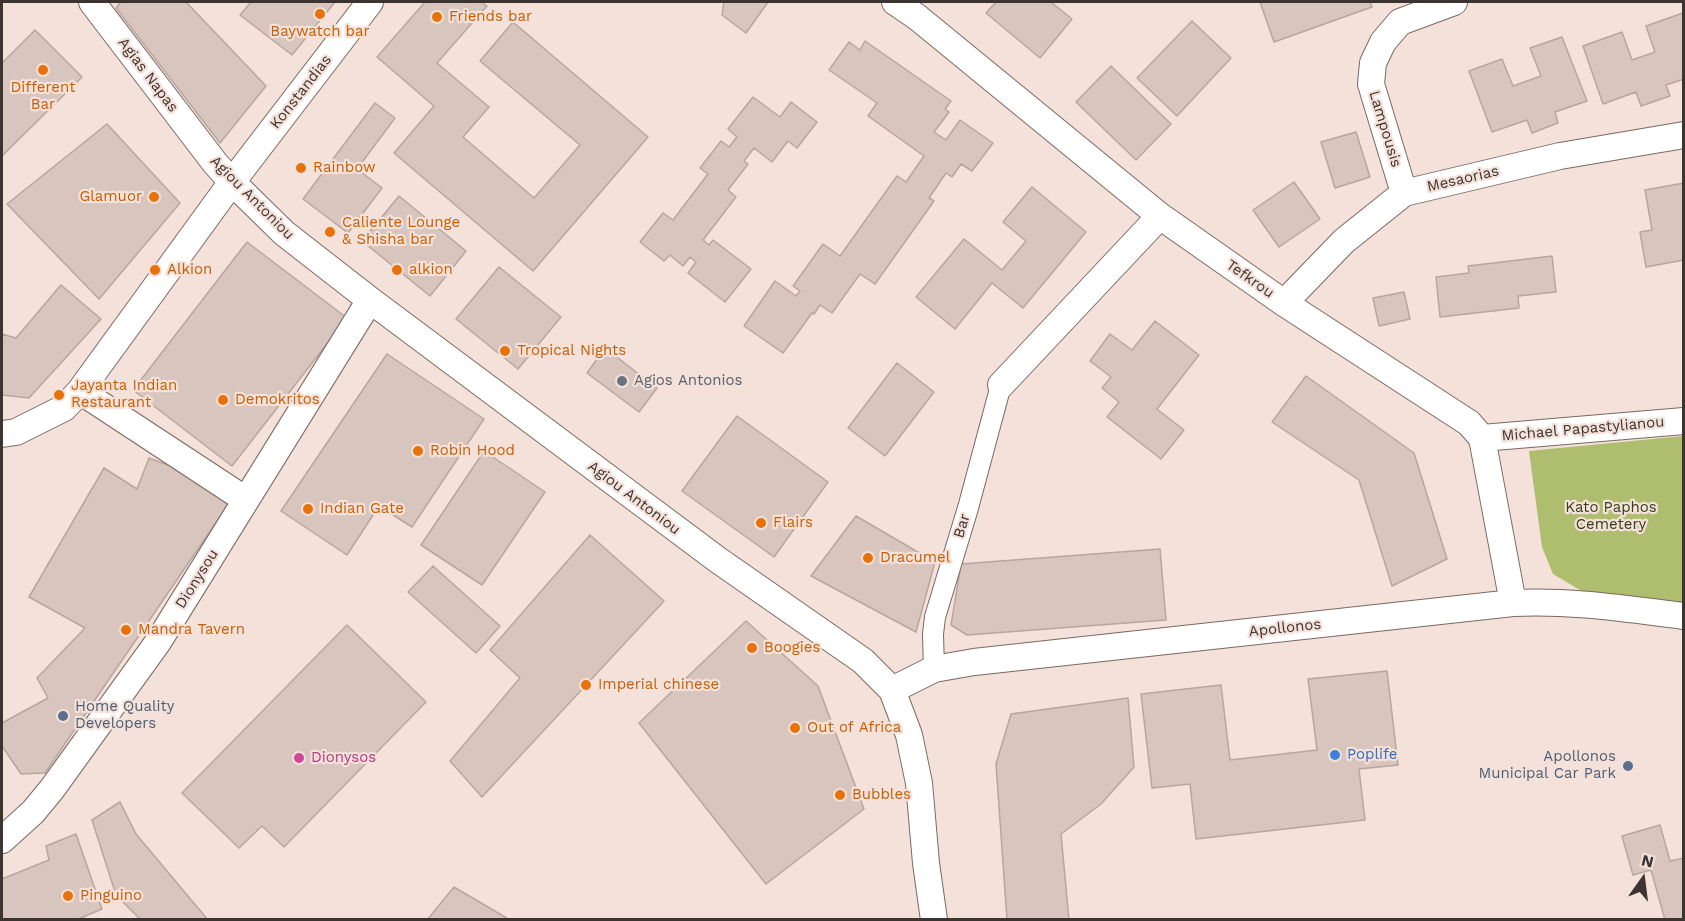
<!DOCTYPE html>
<html>
<head>
<meta charset="utf-8">
<style>
	body { margin:0 }
	#map { position:relative; width:1685px; height:921px; overflow:hidden; background:#f4e1d9; font-family:"Work Sans",sans-serif }
	canvas { display:block }
	.frame { position:absolute; inset:0; border:3px solid #3c3431; pointer-events:none }
	.north { position:absolute; left:1613px; top:849px; width:60px; height:60px; -webkit-text-stroke:4px #f4e1d9; paint-order:stroke; rotate:14deg; font-size:16px; font-weight:700; line-height:24px; text-align:center; color:#3c3431 }
	.north::after { content:''; display:block; margin:auto; width:21px; height:27px; background:#3c3431; clip-path:polygon(50% 0,100% 100%,50% 72%,0 100%) }
</style>
</head>
<body>
<div id="map">
<canvas width="1685" height="921"></canvas>
<div class="frame"></div>
<div class="north">N</div>
</div>
<script>
const g = document.querySelector('canvas').getContext('2d');
g.lineJoin = 'round';
function paint(path, color) { g.fillStyle = color; g.fill(path, 'evenodd'); }
function trace(path, color, width, dash) { g.strokeStyle = color; g.lineWidth = width; g.lineCap = dash ? 'butt' : 'round'; g.setLineDash(dash || []); g.stroke(path); }
function label(font, color, halo, rows, align = 'center') {
  g.font = font + ' "Work Sans",sans-serif'; g.lineWidth = 4.5; g.setLineDash([]); g.textBaseline = 'middle'; g.strokeStyle = halo; g.fillStyle = color; for (const [text, x, y, turn = 0] of rows) {
    g.save(); g.translate(x, y); g.rotate((+turn || 0) * Math.PI / 180); g.textAlign = isNaN(turn) ? turn : align; if (halo) g.strokeText(text, 0, 0); g.fillText(text, 0, 0); g.restore();
  }
}
const green = new Path2D(`
	M1683 436V603L1585 593 1553 574 1542 547 1529 451Z`);
const building = new Path2D(`
	M121 2H186L266 86 220 143 116 8Z
	M251 2H335L292 55 240 15Z
	M425 2H481L487 6 437 63 489 107 463 137 534 198 580 145 480 61 513 22 648 137 533 271 394 153 434 106 377 57Z
	M724 2H768L746 33 722 15Z
	M996 2H1051L1072 19 1040 58 986 13Z
	M1260 2H1370L1372 7 1274 42Z
	M1683 13 1684 79 1666 85 1670 96 1641 106 1636 92 1603 104 1583 46 1622 32 1632 60 1655 52 1646 26Z
	M1192 21 1231 58 1177 116 1137 78Z
	M35 30 82 77 2 156V63Z
	M1562 37 1587 101 1555 112 1558 123 1532 133 1527 120 1492 132 1469 71 1502 59 1513 86 1541 76 1530 48Z
	M865 41 951 101 945 109 949 112 934 132 946 140 960 120 993 143 972 171 961 164 952 177 946 173 929 198 934 201 875 284 860 274 832 313 820 305 814 314 812 313 783 353 744 326 775 281 796 296 800 291 793 286 823 244 840 256 897 176 906 182 924 156 868 116 877 103 829 70 849 42 860 50Z
	M1111 66 1171 124 1136 160 1076 102Z
	M753 97 780 117 791 102 817 122 797 148 788 141 772 162 754 148 744 161 748 164 728 190 736 197 703 240 709 245 713 240 751 269 725 302 688 273 696 262 690 257 683 266 670 255 664 261 640 242 663 213 673 220 708 174 700 168 721 141 729 147 737 137 728 129Z
	M375 103 395 118 357 169 382 188 348 233 303 199Z
	M107 124 180 203 99 299 7 204Z
	M1356 132 1370 177 1335 188 1321 142Z
	M1294 182 1320 219 1279 247 1253 210Z
	M1684 183V260L1646 267 1640 232 1652 230 1645 190Z
	M1032 187 1086 232 1023 308 992 283 955 329 916 297 964 239 1002 270 1026 241 1003 222Z
	M399 196 466 251 430 296 362 241Z
	M247 242 347 318 232 466 133 390Z
	M1552 256 1556 292 1518 296 1519 308 1440 317 1436 277 1469 273 1468 266Z
	M499 267 561 317 518 369 456 319Z
	M61 285 101 319 29 398 2 395V334L16 338Z
	M1404 292 1410 319 1379 326 1373 298Z
	M1155 321 1199 355 1157 409 1184 430 1161 459 1107 417 1119 402 1102 388 1111 377 1090 361 1110 334 1132 350Z
	M605 348 657 388 639 412 587 373Z
	M387 354 484 419 412 527 379 506 347 555 281 511Z
	M897 363 934 392 885 456 848 428Z
	M1306 376 1414 453 1447 559 1392 586 1359 480 1272 422Z
	M737 416 828 482 774 557 682 491Z
	M484 451 545 492 482 585 421 545Z
	M149 458 200 477 228 505 45 773 21 774 2 746V723L48 698 37 678 85 628 29 597 104 468 137 489Z
	M856 516 935 562 916 632 811 576Z
	M590 535 664 601 482 797 450 761 520 678 490 650Z
	M1160 549 1166 620 967 635 951 625 961 564Z
	M433 566 500 626 476 653 408 592Z
	M746 621 818 686 864 809 766 884 639 723Z
	M347 625 426 702 284 847 262 826 239 848 182 793Z
	M1387 671 1398 765 1359 769 1365 820 1196 839 1190 784 1152 788 1141 694 1221 685 1230 760 1317 750 1308 679Z
	M1128 698 1134 767 1101 804 1061 834 1069 920H1007L996 764 1011 714Z
	M120 802 136 834 208 920H141L116 895 92 820Z
	M1660 825 1670 861 1684 858V920H1665L1651 870 1633 875 1622 836Z
	M76 834 102 909 76 920H2V879L49 860 46 846Z
	M454 887 510 920H427Z`);
const pedestrian = new Path2D(`
	M934 669 933 634 935 617 968 508 1001 385`);
const minor = new Path2D(`
	M92 2 215 163 232 182 284 233 370 300 718 560 863 661 892 690 909 735 919 783 926 863 934 920
	M895 2 917 17 1160 216 1284 303 1469 423 1482 438 1513 603
	M1404 193 1371 84 1373 63 1383 42 1400 22 1454 2
	M1284 303 1344 241 1404 193 1560 156 1684 135
	M1001 385 1160 216
	M80 391 246 500
	M2 434 16 432 64 408 80 391 232 182 370 2
	M1482 438 1684 421
	M892 690 934 669 974 662 1513 603C1570 600 1627 609 1684 616
	M2 840 33 812 52 789 158 642 370 300`);
const markers = [
	[320,14,6,"#e8710a"],
	[437,17,6,"#e8710a"],
	[43,70,6,"#e8710a"],
	[301,168,6,"#e8710a"],
	[154,197,6,"#e8710a"],
	[330,232,6,"#e8710a"],
	[155,270,6,"#e8710a"],
	[397,270,6,"#e8710a"],
	[505,351,6,"#e8710a"],
	[622,381,6,"#6b7280"],
	[59,395,6,"#e8710a"],
	[223,400,6,"#e8710a"],
	[418,451,6,"#e8710a"],
	[308,509,6,"#e8710a"],
	[761,523,6,"#e8710a"],
	[868,558,6,"#e8710a"],
	[126,630,6,"#e8710a"],
	[752,648,6,"#e8710a"],
	[586,685,6,"#e8710a"],
	[63,716,6,"#5c6f8a"],
	[795,728,6,"#e8710a"],
	[1335,755,6,"#3f7fe0"],
	[299,758,6,"#d1479c"],
	[1628,766,6,"#5c6f8a"],
	[840,795,6,"#e8710a"],
	[68,896,6,"#e8710a"]
];
const foodNames = [
	["Friends bar",449,17],
	["Baywatch bar",320,32,"center"],
	["Different",43,88,"center"],
	["Bar",43,105,"center"],
	["Rainbow",313,168],
	["Glamuor",142,197,"right"],
	["Caliente Lounge",342,223],
	["& Shisha bar",342,240],
	["Alkion",167,270],
	["alkion",409,270],
	["Tropical Nights",517,351],
	["Jayanta Indian",71,386],
	["Restaurant",71,403],
	["Demokritos",235,400],
	["Robin Hood",430,451],
	["Indian Gate",320,509],
	["Flairs",773,523],
	["Dracumel",880,558],
	["Mandra Tavern",138,630],
	["Boogies",764,648],
	["Imperial chinese",598,685],
	["Out of Africa",807,728],
	["Bubbles",852,795],
	["Pinguino",80,896]
];
const streetNames = [
	["Agias Napas",148,75,53],
	["Konstandias",301,92,-52],
	["Lampousis",1385,129,73],
	["Mesaorias",1463,179,-13],
	["Agiou Antoniou",252,198,45],
	["Tefkrou",1250,279,35],
	["Michael Papastylianou",1583,429,-5],
	["Agiou Antoniou",634,498,37],
	["Bar",962,526,-73],
	["Dionysou",197,579,-58],
	["Apollonos",1285,628,-6]
];
const worshipNames = [
	["Agios Antonios",634,381]
];
const parkNames = [
	["Kato Paphos",1611,508],
	["Cemetery",1611,525]
];
const serviceNames = [
	["Home Quality",75,707],
	["Developers",75,724],
	["Apollonos",1616,757,"right"],
	["Municipal Car Park",1616,774,"right"]
];
const shopNames = [
	["Poplife",1347,755]
];
const hotelNames = [
	["Dionysos",311,758]
];
paint(green, '#afbd6f');
paint(building, '#d8c5bd');
trace(building, '#b8a69e', 1.5);
trace(pedestrian, '#7a6962', 22);
trace(minor, '#7a6962', 28);
trace(pedestrian, '#fff', 20);
trace(minor, '#fff', 26);
for (const [x, y, r, color] of markers) { const dot = new Path2D(); dot.arc(x, y, r, 0, 2 * Math.PI); g.fillStyle = color; g.fill(dot); trace(dot, '#f4e1d9', 2); }
label('15px', '#c56008', '#f4e1d9', foodNames, 'left');
label('15px', '#3c3431', '#f4e1d9', streetNames);
label('15px', '#5b616d', '#f4e1d9', worshipNames, 'left');
label('15px', '#363d19', '#f4e1d9', parkNames);
label('15px', '#4e5e75', '#f4e1d9', serviceNames, 'left');
label('15px', '#366cbe', '#f4e1d9', shopNames, 'left');
label('15px', '#b23c85', '#f4e1d9', hotelNames, 'left');
</script>
</body>
</html>
